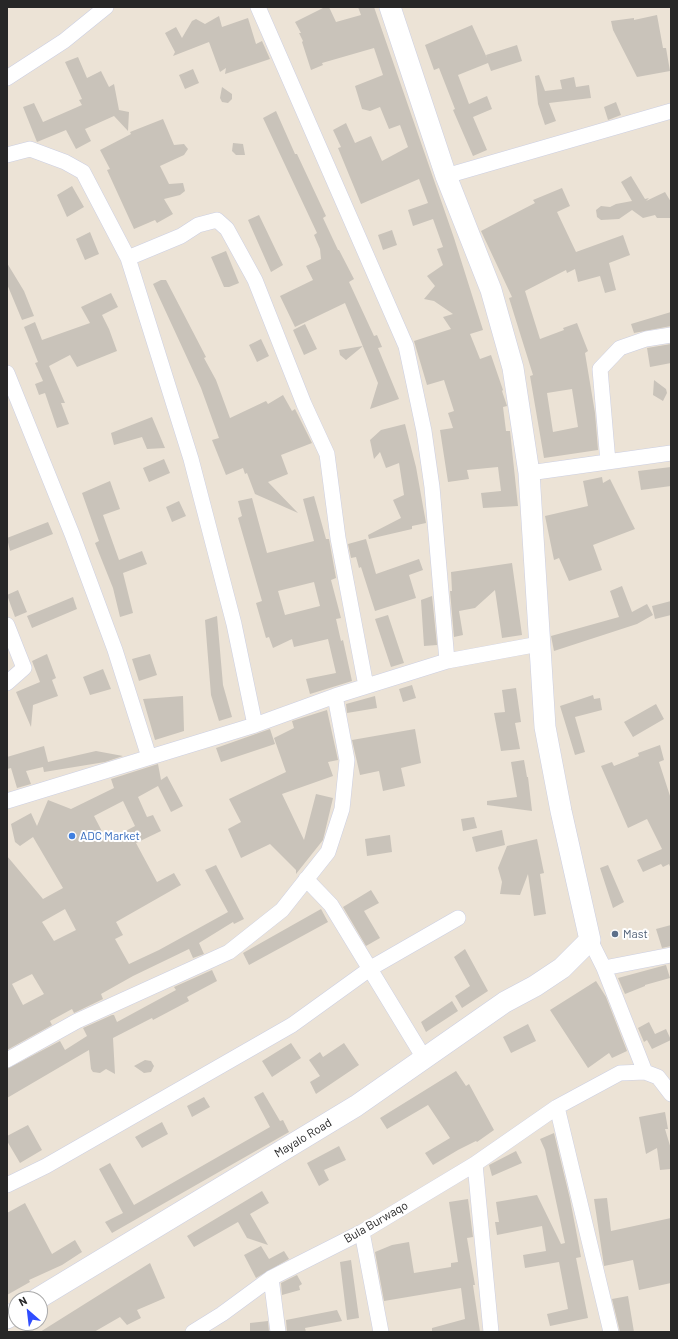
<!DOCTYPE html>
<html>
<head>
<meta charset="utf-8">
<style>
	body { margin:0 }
	#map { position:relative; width:678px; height:1339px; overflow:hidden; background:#ece3d6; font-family:Barlow,sans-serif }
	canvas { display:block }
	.frame { position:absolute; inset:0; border:8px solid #272727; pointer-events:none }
	.north { position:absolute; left:8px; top:1291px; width:40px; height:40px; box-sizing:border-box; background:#fff; border:1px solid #a9a9a9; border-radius:50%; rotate:332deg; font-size:11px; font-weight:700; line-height:16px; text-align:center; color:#272727 }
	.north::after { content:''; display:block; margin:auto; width:14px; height:18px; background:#304dff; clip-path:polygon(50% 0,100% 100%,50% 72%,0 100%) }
</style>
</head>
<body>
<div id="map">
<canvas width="678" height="1339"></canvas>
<div class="frame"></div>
<div class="north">N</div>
</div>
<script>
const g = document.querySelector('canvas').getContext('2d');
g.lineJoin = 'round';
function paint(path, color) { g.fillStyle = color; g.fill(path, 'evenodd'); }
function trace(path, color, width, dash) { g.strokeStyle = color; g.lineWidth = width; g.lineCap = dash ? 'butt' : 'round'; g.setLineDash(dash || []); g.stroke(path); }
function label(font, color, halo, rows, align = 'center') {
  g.font = font + ' Barlow,sans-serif'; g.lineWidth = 4; g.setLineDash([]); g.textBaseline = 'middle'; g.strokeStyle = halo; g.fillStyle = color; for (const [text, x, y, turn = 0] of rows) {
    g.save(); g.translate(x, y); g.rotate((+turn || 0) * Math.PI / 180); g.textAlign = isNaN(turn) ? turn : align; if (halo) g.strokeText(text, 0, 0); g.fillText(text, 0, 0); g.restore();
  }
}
const building = new Path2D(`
	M325 7H329L336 22 361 15 358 7H374L454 238 483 330 470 334 480 359 491 355 503 390 502 391 507 406 503 407 506 431H510L518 506 483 508 481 493 501 491 498 467 467 470 469 479 448 482 440 430 453 428 448 413 454 411 444 380 427 385 414 341 451 329 443 317 453 314 434 301 424 299 435 286 427 276 443 265 437 249 443 247 433 219 413 226 408 210 428 203 419 179 361 204 338 148 341 147 333 130 346 123 355 143 371 136 382 161 408 147 400 125 389 129 380 107 370 111 362 109 355 86 383 75 374 48 322 63 323 65 311 70 302 42 303 41 299 33H301L295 22Z
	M657 15 663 48H666L670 71 637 77 613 30 611 21 634 18V20Z
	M219 16 222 27 248 18 256 44 262 41 270 59 225 74 226 68 220 72 209 42 173 56 175 52 165 33 176 27 182 38 192 21 196 19 205 24Z
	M472 25 487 58 486 55 517 45 522 61 491 71 488 63 458 75 469 104 487 96 492 109 473 117 487 150 473 156 453 110 455 109 439 68 434 70 425 45Z
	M78 57 87 78 101 71 109 87 114 84 119 110 129 112 128 131 114 116 85 129 91 141 76 149 66 130 37 142 23 107 34 103 43 122 82 105 79 100 82 99 65 62Z
	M193 69 199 83 185 89 179 75Z
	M539 75 545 91 562 89 560 80 574 77 576 87 589 85 591 98 549 103 556 121 545 125 538 104 535 76Z
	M222 87 232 94V99L228 103 222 102 220 98Z
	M616 102 621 115 608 120 604 107Z
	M276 111 295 154H297L326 216 323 218 338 250H339L354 279 349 282 374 336 377 335 382 347 378 348 399 399 370 409 378 383 345 303 295 327 280 296 313 280 306 266 321 259 320 249 314 235 317 233 263 118Z
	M163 119 174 145 184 144 188 149 184 155 160 166 169 184 183 183 185 191 180 195 164 199 173 214 157 223 155 220 134 229 107 170 110 169 100 150 131 134 130 132Z
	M233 143 243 144 245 155H236L232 151Z
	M631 176 645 199 649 198 646 201 665 192 671 202V218H657L655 215 643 218 632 210 619 219 601 220 597 217 596 210 601 206 610 207 616 204 632 201 621 182Z
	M72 186 84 207 67 217 57 195Z
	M562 188 570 206 557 212 576 252 623 235 630 255 609 263 616 290 605 293 600 276 578 282 575 269 567 273 566 270 525 291 540 339 564 330 563 328 577 323 588 351 585 353 595 413 598 450 544 458 530 376 533 375 509 298 512 297 481 231 535 203 533 200ZM572 389 578 427 553 432 547 393Z
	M259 215 283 265 271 272 248 220Z
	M392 230 397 245 383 250 378 235Z
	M90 232 99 254 85 260 76 239Z
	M226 251 239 283 229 287H224L211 257Z
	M7 263 24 291 34 316 22 320 7 284Z
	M161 280H166L206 357 204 358 216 380 230 418 266 401 268 404 283 395 292 411 295 409 312 443 281 455 288 474 268 482 298 513 255 494 247 473 245 474 243 468 226 475 212 440 219 438 201 388 153 284Z
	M111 293 118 307 102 315 109 329 117 351 77 367 70 355 49 366 65 403H61L69 424 57 428 45 393 39 395 35 384 43 381 35 363 38 362 24 327 35 322 42 340 90 323 81 307Z
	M671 312V326L634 333 631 324Z
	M305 324 317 349 304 355 293 330Z
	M261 339 269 356 257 362 249 345Z
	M671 344V363L650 367 647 348Z
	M363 346 346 360 340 355 339 350Z
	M654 380 666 389 667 393 663 401 653 395Z
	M152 417 165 448 147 449 142 437 114 445 111 433Z
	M405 424 416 467 426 523 412 526V529L369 539 368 535 401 518 393 500 404 495 399 463 386 468 380 452 374 459 370 440 381 430Z
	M164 459 170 473 149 482 143 468Z
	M671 467V486L641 490 638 471Z
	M602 477 603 483 610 479 635 529 593 545 602 570 569 581 559 558 554 560 545 516 588 506 583 481Z
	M110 481 120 509 103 515 119 560 142 551 147 564 123 573 133 613 120 617 113 588 95 543 99 541 82 493Z
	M314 496 326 539H329L336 578 331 580 341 618 336 619 341 641 343 640 352 681 310 694 306 679 336 673 328 639 294 647 292 639 273 648 269 637 266 638 256 603 262 601 238 518 242 516 238 501 252 498 267 553 314 541 303 499ZM314 582 320 606 285 615 278 591Z
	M179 501 186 516 172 522 166 507Z
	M48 522 53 534 10 551 7 538Z
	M366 539 376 574 419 559 423 570 409 575 416 598 375 611 361 567 359 568 356 557 351 558 348 544Z
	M512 563 522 635 502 638 495 590 475 608 459 611 463 635 454 637 450 591H452L451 572Z
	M622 586 632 612 647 604 653 615 637 624 554 651 551 636 619 617 610 591Z
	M18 590 27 612 15 617 7 595Z
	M432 596 437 645 424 646 421 600Z
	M73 597 77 609 32 628 27 616Z
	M671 601V615L655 619 652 606Z
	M388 615 404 663 391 667 375 619Z
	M217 616 223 685 232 717 219 721 211 695 205 620Z
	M47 654 56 678 52 680 58 696 33 705 31 727 16 692 40 682 32 661Z
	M150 654 157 675 139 681 132 659Z
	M103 669 111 689 90 695 83 677Z
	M412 685 416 698 403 702 399 689Z
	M516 688 521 722 515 723 520 749 501 751 494 713 505 712 502 690Z
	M593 695 594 699 600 698 602 710 575 717 585 752 575 755 560 706Z
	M183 696 184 731 155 740 143 699Z
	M375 696 377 708 347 713 346 704Z
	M656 704 664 719 633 737 624 722Z
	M327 710 338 760 328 762 333 776 282 794 304 840 316 794 333 798 323 840 296 874V870L270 844 241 858 228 829 241 822 229 799 286 772 274 738 294 728 292 721Z
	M270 729 275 744 221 762 216 748Z
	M415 729 421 763 401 768 405 786 383 791 379 771 360 775 352 740Z
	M660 745 664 760 659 762 671 799V869L669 864 663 867 661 864 643 872 637 860 662 849 647 819 628 828 601 766 612 762 614 766 639 756 638 753Z
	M44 746 48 762 96 751 123 756 105 762 44 772 43 767 26 771 31 784 17 788 11 768 7 769V757Z
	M524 760 527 777H528L532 811 487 805V801L517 797 511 762Z
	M158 764 161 780 167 776 183 806 171 812 158 786 138 797 147 817 153 815 161 831 136 843 157 882 174 873 181 885 116 922 123 935 115 939 129 964 159 950 228 912 205 870 216 865 244 919 234 924 233 922 199 943 204 954 193 958 189 949 133 976 101 994 103 999 74 1013 72 1009 50 1021 52 1025 7 1050V856L43 899 63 888 33 837 20 846 15 842 11 824 31 813 37 826 48 800 71 809 114 788 111 779ZM123 801 135 826 107 841 94 816ZM65 909 76 930 54 941 42 922ZM32 974 44 994 23 1005 12 984Z
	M474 817 477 828 463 831 461 819Z
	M502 830 505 845 476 852 472 837Z
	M390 835 392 852 367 856 365 839Z
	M537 839 544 873 540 874 546 914 534 916 528 874 520 895 500 894 502 882 498 868 507 846Z
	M608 865 624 902 613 908 600 868Z
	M371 890 379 903 364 911 380 938 366 946 343 907Z
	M321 909 328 922 249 965 243 953Z
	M671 925V946L662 948 656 929Z
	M465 949 488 991 462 1008 455 996 470 986 454 957Z
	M666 965 670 978 645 985V986L625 994 618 978Z
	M212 970 217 981 187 997 189 1001 153 1020 152 1018 113 1038 115 1074 106 1069 100 1073 93 1072 91 1069 89 1050 7 1098V1069L60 1041 65 1050 87 1036 83 1028 112 1015H114L117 1022 176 990 174 987Z
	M596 981 606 997 627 1051 612 1058 609 1053 588 1068 550 1010Z
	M452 1001 458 1011 426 1032 421 1022Z
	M649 1022 655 1034 666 1029 671 1040 652 1049 647 1040 644 1042 638 1028Z
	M528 1024 536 1041 511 1053 503 1037Z
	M291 1043 301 1058 272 1077 262 1061Z
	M344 1043 359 1065 316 1094 310 1082 320 1076 309 1060 320 1052 323 1057Z
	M145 1060 151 1061 154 1066 151 1072 144 1073 134 1066Z
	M456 1071 466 1086 469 1084 494 1130 477 1142 476 1141 458 1150 433 1165 425 1153 450 1138 428 1105 387 1129 380 1118Z
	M263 1092 280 1121 283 1120 289 1132 112 1233 105 1222 123 1213 99 1169 110 1163 134 1205 270 1127 254 1097Z
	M204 1097 210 1107 192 1117 187 1106Z
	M665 1112 668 1129H665L671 1149V1169L660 1170 657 1148 646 1154 639 1117Z
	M162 1122 168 1134 142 1148 135 1137Z
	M28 1125 42 1150 20 1163 7 1141V1136Z
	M554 1133 570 1199 579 1246 581 1257 576 1258 588 1318 550 1326 547 1314 568 1309 559 1262 525 1268 523 1255 546 1251 542 1226 497 1235 495 1222H499L496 1202 537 1195 561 1244 565 1243 545 1150 540 1139Z
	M339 1146 346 1160 324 1170 329 1180 319 1186 307 1163Z
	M516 1151 522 1163 492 1176 489 1165Z
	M262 1191 269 1203 250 1214 268 1245 247 1238 238 1222 194 1247 187 1236Z
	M607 1198 611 1231 671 1218V1283L639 1290 633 1260 604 1266 594 1199Z
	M468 1199 473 1237 467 1238 475 1285H473L480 1332H432V1328L465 1319 461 1288 384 1301 375 1252 392 1245 409 1242 414 1273 451 1267V1263L458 1262 449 1202Z
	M25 1203 52 1254 75 1240 82 1252 62 1265 29 1280 30 1282 7 1295V1213Z
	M261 1246 269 1259 284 1251 289 1259 256 1278 244 1255Z
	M351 1260 359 1318 347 1320 340 1262Z
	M150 1263 165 1298 137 1310 141 1318 127 1325 120 1317 94 1332H40Z
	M297 1275 302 1284 299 1286 300 1290 282 1295 281 1283Z
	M628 1296 634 1332H620L612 1299Z
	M337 1310 342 1321 305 1328 306 1332H287L286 1320Z
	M268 1321 269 1332H250V1323Z`);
const street = new Path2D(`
	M258 7 406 346 424 431 432 487 447 661
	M7 78 64 41 106 7
	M7 155 30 149 65 162 83 172 128 258 191 459 234 624 255 725
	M446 176 671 111
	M128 258 181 236 198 225 217 220 227 229 255 280 304 404 327 454 338 538 366 686
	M7 373 72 534 115 650 149 757
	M608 462 600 369 620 348 646 339 671 335
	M529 473 671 453
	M7 625 24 668 7 683
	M7 801 255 725 335 696 447 661 539 644
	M306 879 331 905 424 1058
	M590 940 604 968 645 1072
	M604 968 671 955
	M7 1060 77 1021 229 952 282 910 328 852 342 809 347 760 335 696
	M557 1107 611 1332
	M475 1164 491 1332
	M7 1185 46 1166 292 1025 371 968 458 918
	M362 1232 381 1332
	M271 1278 278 1332
	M193 1332 222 1314 271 1278 362 1232 475 1164 557 1107 620 1073 645 1072 658 1077 671 1094`);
const secondary = new Path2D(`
	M37 1299 356 1106 505 1002 535 986 562 968 590 940 561 811 545 727 529 473 513 368 491 290 446 176 390 7
	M7 1318 16 1312`);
const markers = [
	[72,836,4,"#3f7fe0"],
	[615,934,4,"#5c6f8a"]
];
const shopNames = [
	["ADC Market",80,836]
];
const serviceNames = [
	["Mast",623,934]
];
const streetNames = [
	["Mayalo Road",303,1138,-31],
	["Bula Burwaqo",376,1222,-30]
];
paint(building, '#c9c3ba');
trace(street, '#cccfe2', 16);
trace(secondary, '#cccfe2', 22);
trace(street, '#fff', 15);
trace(secondary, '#fff', 21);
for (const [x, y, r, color] of markers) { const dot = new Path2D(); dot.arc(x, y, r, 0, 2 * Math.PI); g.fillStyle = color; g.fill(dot); trace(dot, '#fff', 1.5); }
label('12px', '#366cbe', '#fff', shopNames, 'left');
label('12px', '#4e5e75', '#fff', serviceNames, 'left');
label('12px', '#272727', '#fff', streetNames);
</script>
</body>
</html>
